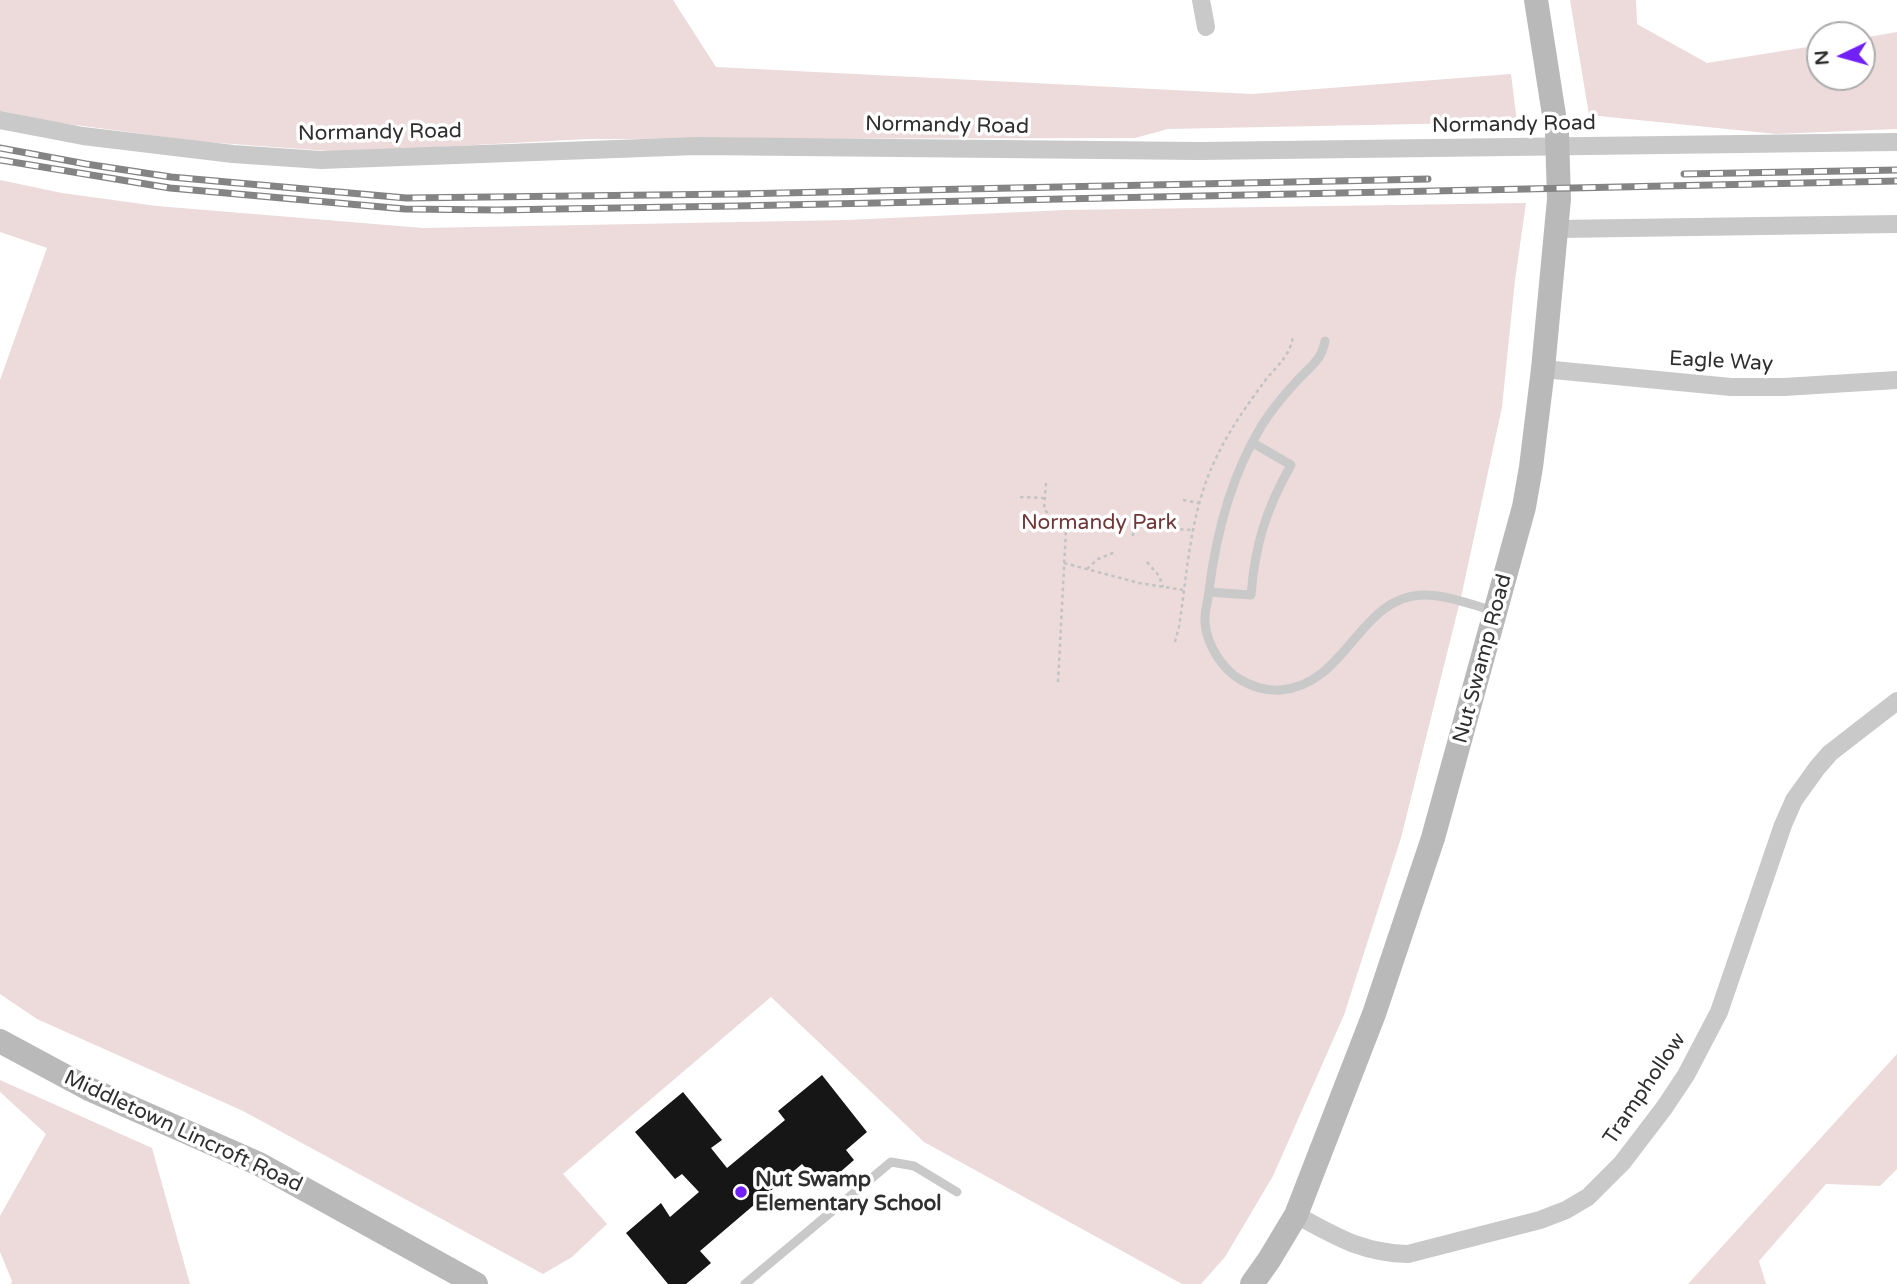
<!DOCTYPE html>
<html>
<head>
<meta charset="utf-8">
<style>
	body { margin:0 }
	#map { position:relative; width:1897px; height:1284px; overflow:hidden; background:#fff; font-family:"Varela Round",sans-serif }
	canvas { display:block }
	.north { position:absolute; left:1806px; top:21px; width:70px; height:70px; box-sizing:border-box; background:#fff; border:2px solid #acacac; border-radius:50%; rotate:265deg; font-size:19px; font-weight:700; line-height:28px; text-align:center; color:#2f2f2f }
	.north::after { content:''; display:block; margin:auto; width:24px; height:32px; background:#7120f6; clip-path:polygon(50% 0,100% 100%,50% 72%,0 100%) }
</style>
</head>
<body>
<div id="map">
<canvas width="1897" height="1284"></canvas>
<div class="north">N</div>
</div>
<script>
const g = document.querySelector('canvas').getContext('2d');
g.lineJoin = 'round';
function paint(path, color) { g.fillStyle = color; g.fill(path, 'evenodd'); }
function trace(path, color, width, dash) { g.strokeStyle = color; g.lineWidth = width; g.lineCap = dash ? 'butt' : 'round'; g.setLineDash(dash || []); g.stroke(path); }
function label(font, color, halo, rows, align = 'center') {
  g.font = font + ' "Varela Round",sans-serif'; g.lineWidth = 7; g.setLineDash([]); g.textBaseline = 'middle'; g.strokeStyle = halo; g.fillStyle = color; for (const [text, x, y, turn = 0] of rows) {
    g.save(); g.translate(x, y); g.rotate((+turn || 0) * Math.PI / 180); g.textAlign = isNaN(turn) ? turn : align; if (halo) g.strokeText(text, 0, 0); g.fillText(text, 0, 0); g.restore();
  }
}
const green = new Path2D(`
	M0 0H673L716 67 1252 94 1511 74 1517 122 1168 129 1135 138 588 139 344 152 204 142 60 123 0 111Z
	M1570 0H1636L1637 24 1707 63 1820 45V77H1862V38L1897 32V129L1776 134 1589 115Z
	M0 180 62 193 157 206 423 228 847 220 1066 210 1526 203 1515 280 1502 407 1462 593 1401 838 1344 1015 1273 1176 1225 1257 1201 1284H1182L924 1142 771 997 563 1174 607 1224 572 1257 543 1274 243 1111 37 1019 0 994V380L47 248 0 232Z
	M1897 1054V1169L1880 1186 1826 1184 1759 1261 1766 1284H1688Z
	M0 1080 152 1148 190 1284H11L12 1281 0 1252V1216L46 1134 0 1092Z`);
const building = new Path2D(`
	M822 1075 867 1132 846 1150 854 1160 823 1187 802 1164 700 1251 711 1263 686 1284H668L626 1233 661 1203 670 1217 699 1192 682 1174 675 1179 635 1132 683 1092 722 1140 711 1148 727 1168 785 1120 778 1111Z`);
const path = new Path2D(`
	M1046 483 1044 509 1056 522 1192 530
	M1020 497 1044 498
	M1183 500 1199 503
	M1133 536 1134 520
	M1147 562 1159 576 1163 587
	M1064 563 1139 583 1183 590
	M1087 569 1098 559 1115 552
	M1175 642 1179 627C1188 568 1190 509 1218 454 1230 429 1248 404 1264 382 1277 365 1289 358 1293 337
	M1058 682 1066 530`);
const lane = new Path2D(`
	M1325 341C1322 361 1307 369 1295 383 1283 396 1271 411 1262 425 1231 476 1216 533 1209 591 1208 601 1204 613 1205 623 1207 645 1222 669 1241 680 1253 687 1267 691 1281 690 1349 684 1359 593 1427 595 1450 596 1473 605 1494 611
	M1209 592 1251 595C1255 545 1266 509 1291 465L1253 443
	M745 1284 891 1162 914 1166 957 1192`);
const street = new Path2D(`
	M1201 0 1206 27
	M0 120 83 136 233 154 321 160 697 146 1200 151 1897 142
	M1558 229 1897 224
	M1543 369 1731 387H1784L1897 380
	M1296 1215C1336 1236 1361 1253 1408 1254L1540 1220 1566 1210 1588 1197 1622 1163 1664 1108 1686 1075 1719 1012 1783 825 1794 800 1817 768 1830 753 1897 701`);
const secondary = new Path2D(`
	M0 1041 89 1089 259 1164 476 1284
	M1252 1284 1269 1260 1296 1215 1374 1014 1433 838 1524 507 1531 467 1543 369 1559 199 1557 134 1536 0`);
const rail = new Path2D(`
	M0 148 86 164 171 177 406 198 736 194 1428 179
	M0 160 170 188 405 209 497 210 736 206 1897 181
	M1684 174 1897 170`);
const markers = [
	[741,1192,7,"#7120f6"]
];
const streetNames = [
	["Normandy Road",1514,125,-1],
	["Normandy Road",947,126,1],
	["Normandy Road",380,133,-1],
	["Eagle Way",1721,362,3],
	["Nut Swamp Road",1483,659,-75],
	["Tramphollow",1645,1089,-56],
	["Middletown Lincroft Road",183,1132,25]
];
const parkNames = [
	["Normandy Park",1099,523]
];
const poiNames = [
	["Nut Swamp",755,1180],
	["Elementary School",755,1204]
];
paint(green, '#eddbdc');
paint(building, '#161616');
trace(path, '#c3c3c3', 2.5, [3.5, 3.5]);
trace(lane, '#c9c9c9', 9);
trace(street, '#c9c9c9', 18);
trace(secondary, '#b9b9b9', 24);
trace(rail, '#848484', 7);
trace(rail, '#fff', 4.5, [13]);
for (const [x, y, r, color] of markers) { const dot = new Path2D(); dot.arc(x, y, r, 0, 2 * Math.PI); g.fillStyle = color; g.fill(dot); trace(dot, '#fff', 2.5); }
label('21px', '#2f2f2f', '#fff', streetNames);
label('21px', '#6f3738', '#fff', parkNames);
label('bold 21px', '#2f2f2f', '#fff', poiNames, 'left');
</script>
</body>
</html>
